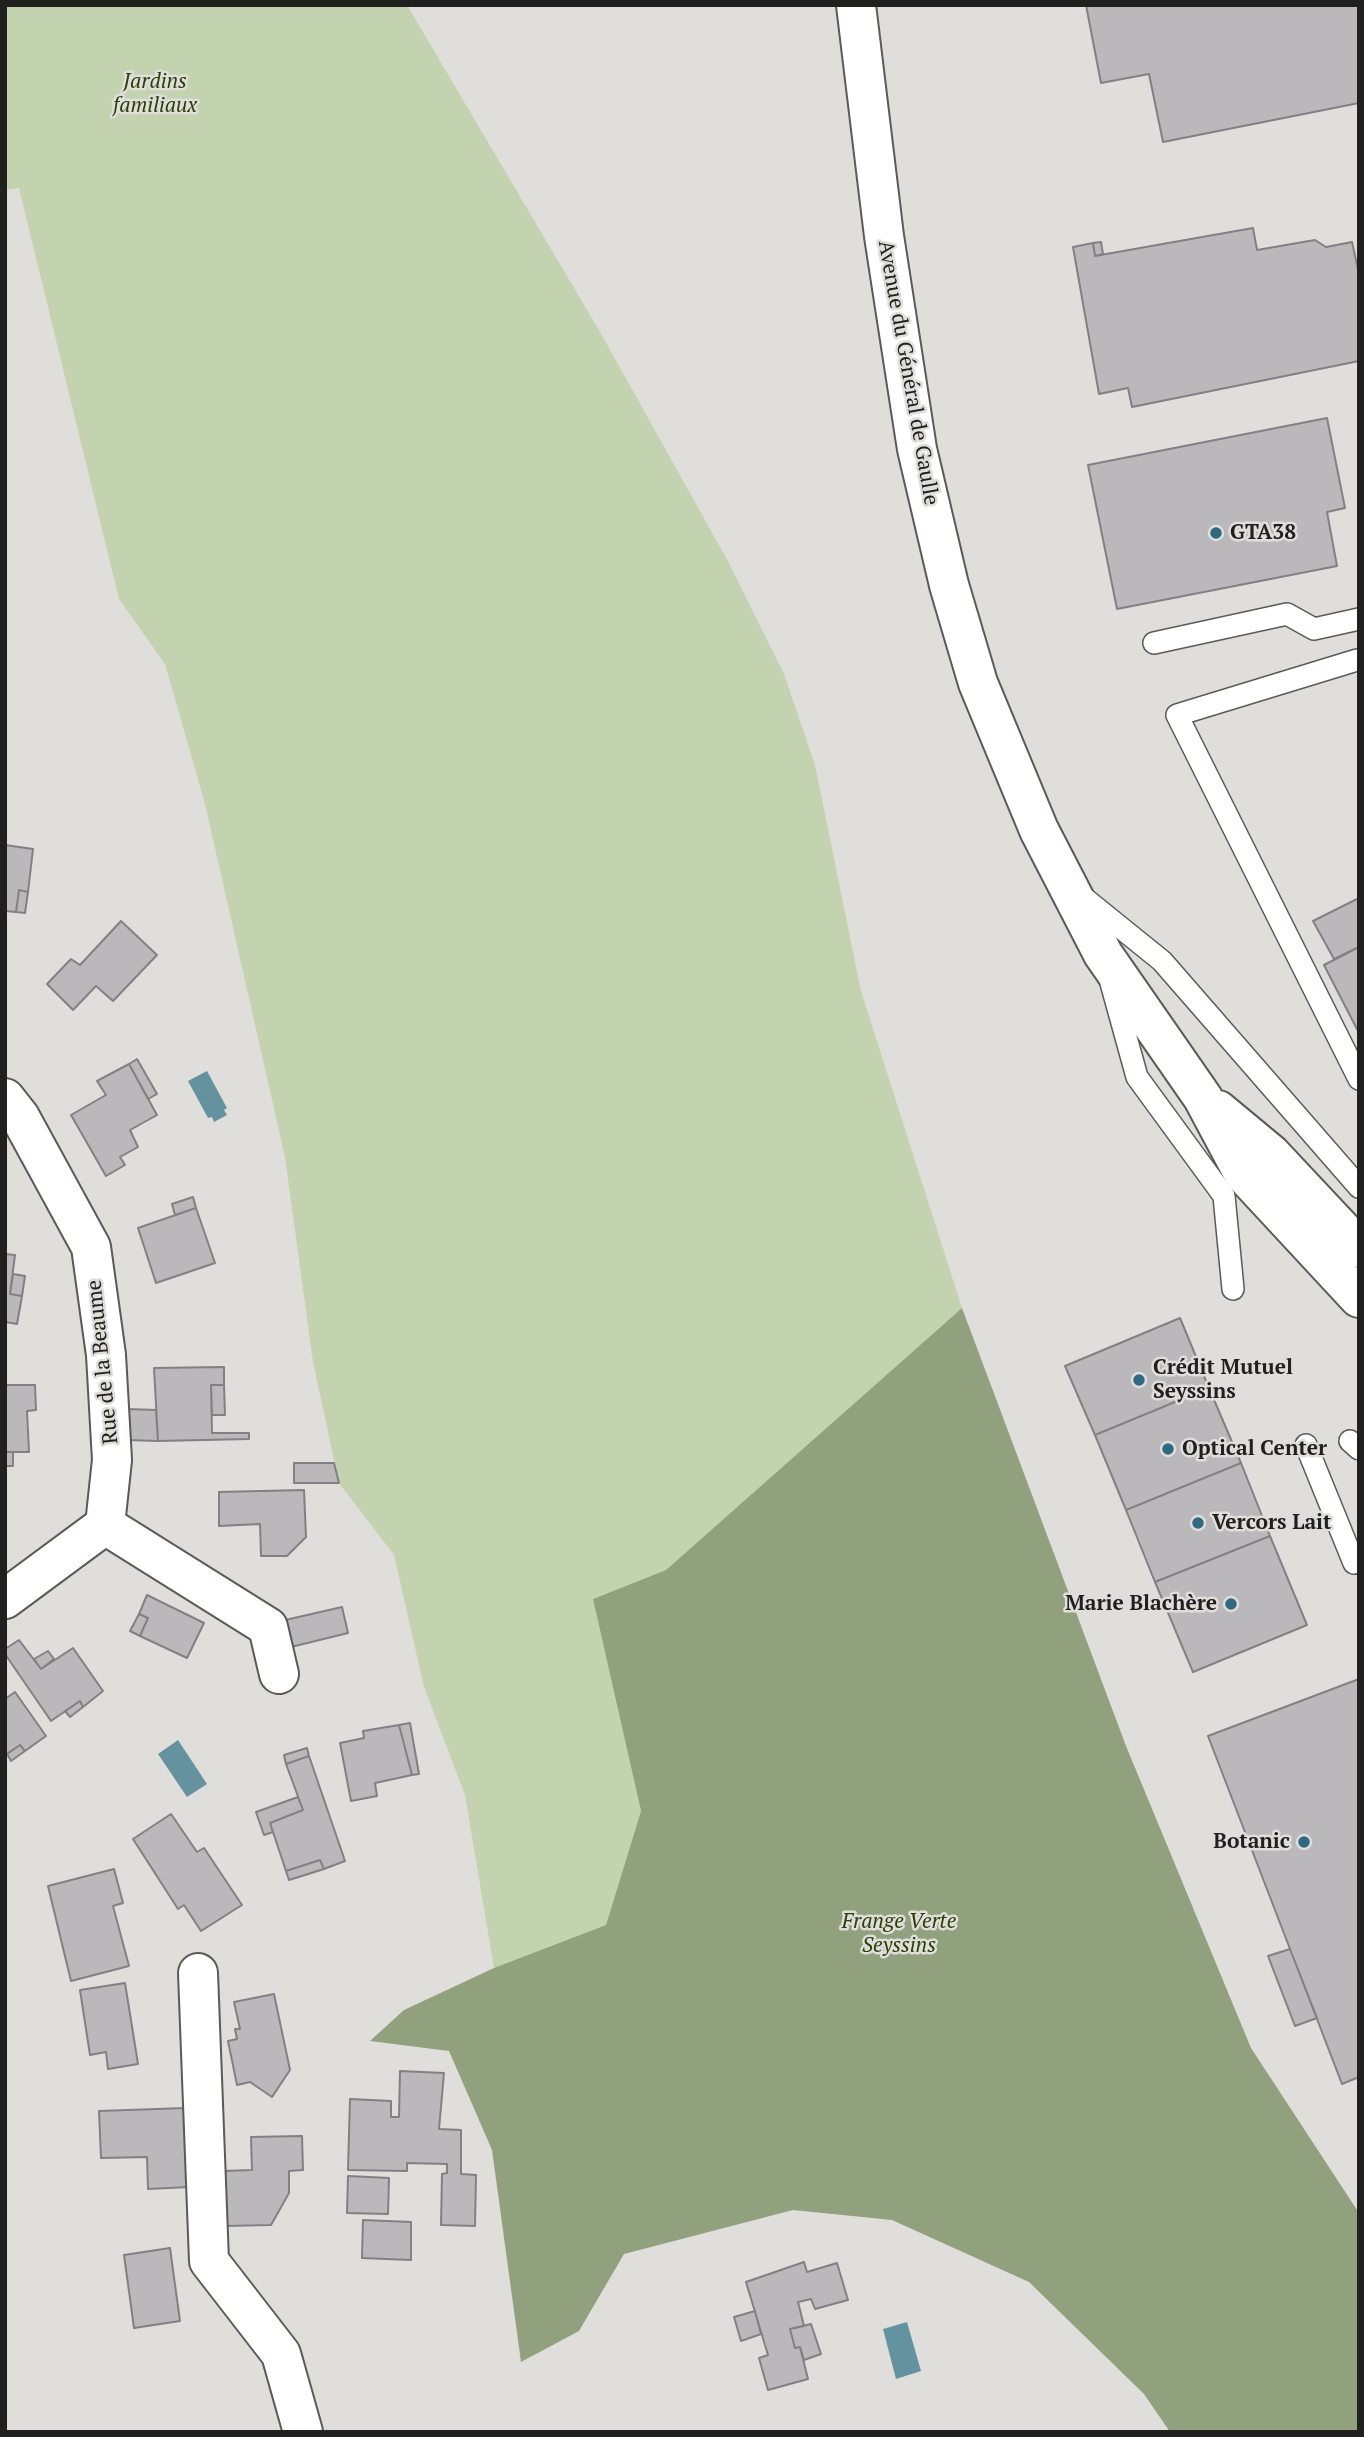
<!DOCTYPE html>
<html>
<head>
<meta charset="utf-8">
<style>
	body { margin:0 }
	#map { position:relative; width:1364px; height:2437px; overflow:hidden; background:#dfdedb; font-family:"PT Serif",serif }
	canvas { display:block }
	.frame { position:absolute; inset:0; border:7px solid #20201f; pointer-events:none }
</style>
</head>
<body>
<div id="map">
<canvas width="1364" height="2437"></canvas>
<div class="frame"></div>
</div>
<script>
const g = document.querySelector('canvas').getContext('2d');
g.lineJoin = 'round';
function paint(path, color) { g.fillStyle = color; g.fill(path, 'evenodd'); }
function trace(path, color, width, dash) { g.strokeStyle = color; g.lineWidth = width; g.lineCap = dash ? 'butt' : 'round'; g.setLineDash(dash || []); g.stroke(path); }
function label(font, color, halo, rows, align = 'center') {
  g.font = font + ' "PT Serif",serif'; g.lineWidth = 5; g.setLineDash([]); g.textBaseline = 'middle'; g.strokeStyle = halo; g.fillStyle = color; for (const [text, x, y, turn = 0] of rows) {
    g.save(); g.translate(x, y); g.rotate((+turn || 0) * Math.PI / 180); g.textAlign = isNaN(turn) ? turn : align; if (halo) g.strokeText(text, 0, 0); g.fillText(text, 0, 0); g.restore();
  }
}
const green = new Path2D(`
	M5 5H407L600 332 729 563 784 674 815 765 861 991 962 1308 666 1570 593 1599 641 1811 606 1925 494 1968 465 1795 424 1687 394 1555 339 1483 313 1362 285 1157 205 804 165 664 119 599 19 188 5 190Z`);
const forest = new Path2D(`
	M962 1308 1126 1746 1251 2048 1359 2213V2432H1170L1144 2394 1029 2282 892 2220 793 2210 624 2254 579 2331 521 2362 492 2150 449 2051 370 2041 404 2010 494 1968 606 1925 641 1811 593 1599 666 1570Z`);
const water = new Path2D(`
	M207 1071 227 1108 224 1110 227 1115 214 1122 212 1117 208 1118 188 1081Z
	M178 1740 207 1784 187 1797 158 1754Z
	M907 2322 921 2371 896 2379 883 2329Z`);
const building = new Path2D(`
	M1086 5H1359V103L1163 142 1149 74 1101 83Z
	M1253 228 1257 250 1315 240 1326 247 1352 242 1359 274V361L1132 407 1128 388 1099 394 1073 247 1093 243 1095 256Z
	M1101 242 1103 254 1095 256 1093 243Z
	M1327 418 1345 508 1327 512 1337 566 1117 609 1088 465Z
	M5 845 33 849 28 892 19 890 16 912 5 911Z
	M19 890 28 892 25 913 16 912Z
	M1359 898V947L1334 959 1313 921Z
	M121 921 157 955 113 1001 96 986 73 1010 47 984 71 959 80 965Z
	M1359 947V1033L1324 965Z
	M137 1059 157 1094 148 1099 129 1064Z
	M129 1064 157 1115 130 1130 138 1147 120 1157 125 1165 106 1176 71 1115 106 1095 97 1081Z
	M193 1197 196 1208 175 1215 172 1204Z
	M196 1208 215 1263 156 1283 138 1228Z
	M5 1254 15 1255 10 1294 22 1296 17 1324 5 1322Z
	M13 1274 25 1276 22 1296 10 1294Z
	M1180 1318 1209 1388 1095 1435 1065 1366Z
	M224 1367V1385H211L212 1433H249V1439L158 1441 154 1368Z
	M5 1385H35L36 1410 27 1411 29 1452H5Z
	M211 1385H224L225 1415H212Z
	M1209 1388 1241 1463 1126 1510 1095 1435Z
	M126 1409 156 1410 158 1441 127 1440Z
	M5 1452H13V1466H5Z
	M294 1463H334L339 1483H294Z
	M1241 1463 1270 1536 1155 1582 1126 1510Z
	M304 1490 306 1537 287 1556H261L260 1524 219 1526V1492Z
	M1270 1536 1307 1625 1193 1672 1155 1582Z
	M147 1595 204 1623 187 1658 140 1636 148 1618 139 1614Z
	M342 1607 348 1633 287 1648 281 1621Z
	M139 1614 148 1618 140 1636 130 1631Z
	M19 1640 41 1669 73 1648 103 1691 83 1707 80 1701 51 1721 5 1654V1649Z
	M48 1651 54 1659 41 1669 34 1659Z
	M1359 1679V2077L1342 2084 1208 1736Z
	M15 1692 46 1736 25 1751 20 1745 5 1755V1699Z
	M80 1701 83 1707 70 1717 65 1711Z
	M410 1723 419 1774 412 1775 399 1725Z
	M399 1725 412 1775 375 1783 377 1796 351 1801 340 1743 364 1738 363 1731Z
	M20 1745 25 1751 11 1761 7 1754Z
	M307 1748 309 1756 286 1764 284 1755Z
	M309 1756 345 1861 324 1869 320 1860 286 1871 270 1823 303 1810 286 1764Z
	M298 1797 303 1810 270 1823 273 1832 264 1835 256 1812Z
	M171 1814 197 1852 204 1848 242 1905 201 1931 184 1905 178 1909 133 1839Z
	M320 1860 324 1869 289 1880 286 1871Z
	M114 1869 123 1903 113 1906 129 1966 71 1981 48 1886Z
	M1290 1949 1317 2018 1295 2026 1268 1956Z
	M125 1983 138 2064 108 2069 106 2052 90 2055 80 1990Z
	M274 1994 290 2070 272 2097 250 2082 237 2085 228 2041 237 2039 235 2029H240L234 2002Z
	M400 2071 444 2073 439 2129 461 2130V2174L476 2175 475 2226 441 2225 442 2174 447 2173V2164L407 2163V2171L348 2170 350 2099 391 2101V2117H399Z
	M186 2108 189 2187 148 2189 147 2157 101 2158 99 2111Z
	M302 2136 303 2170 289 2171V2193L271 2225 224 2226 223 2171 252 2170 251 2137Z
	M348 2176 389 2178 388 2214 347 2213Z
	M363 2220 411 2222V2260L362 2258Z
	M170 2248 180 2321 134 2328 124 2255Z
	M804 2262 807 2272 837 2263 848 2300 815 2309 811 2299 798 2302 804 2326 790 2329 795 2348 800 2347 808 2379 768 2390 759 2358 768 2355 746 2282Z
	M755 2311 761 2334 741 2341 734 2317Z
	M811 2324 821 2354 804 2360 800 2347 795 2348 790 2329Z`);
const service = new Path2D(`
	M1154 643 1287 614 1314 629 1359 619
	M1357 660 1177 715 1359 1079
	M1084 898 1162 961 1359 1187
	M1111 983 1137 1077 1224 1196 1233 1289
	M1350 1441 1359 1449
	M1306 1445 1354 1563 1359 1561`);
const minor = new Path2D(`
	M5 1098 20 1117 91 1247 106 1355 112 1460 105 1525 5 1599
	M105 1525 268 1627 279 1674
	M198 1973 209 2261 281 2354 303 2432`);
const secondary = new Path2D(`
	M856 5 884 236 917 449 949 585 978 683 1039 830 1103 954 1203 1098 1243 1173 1359 1298
	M1218 1110 1271 1154 1359 1248`);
const markers = [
	[1216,533,7,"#306982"],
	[1139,1380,7,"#306982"],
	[1168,1449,7,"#306982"],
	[1198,1523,7,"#306982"],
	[1231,1604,7,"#306982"],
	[1304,1842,7,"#306982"]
];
const parkNames = [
	["Jardins",155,82],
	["familiaux",155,106],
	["Frange Verte",899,1922],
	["Seyssins",899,1946]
];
const streetNames = [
	["Avenue du Général de Gaulle",908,373,80],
	["Rue de la Beaume",103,1362,-96]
];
const poiNames = [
	["GTA38",1230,533],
	["Crédit Mutuel",1153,1368],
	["Seyssins",1153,1392],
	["Optical Center",1182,1449],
	["Vercors Lait",1212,1523],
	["Marie Blachère",1217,1604,"right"],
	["Botanic",1290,1842,"right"]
];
paint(green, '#c3d3b0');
paint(forest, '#91a17e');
paint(water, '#64939f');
paint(building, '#bab8bb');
trace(building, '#818083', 2);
trace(service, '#5b5a57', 24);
trace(minor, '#5b5a57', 42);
trace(secondary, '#5b5a57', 42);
trace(service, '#fff', 21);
trace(minor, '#fff', 38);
trace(secondary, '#fff', 38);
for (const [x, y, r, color] of markers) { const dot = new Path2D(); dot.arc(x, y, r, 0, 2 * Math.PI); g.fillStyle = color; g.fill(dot); trace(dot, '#dfdedb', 2.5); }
label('italic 21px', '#2c3f05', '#dfdedb', parkNames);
label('21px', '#20201f', '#dfdedb', streetNames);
label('bold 21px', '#20201f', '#dfdedb', poiNames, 'left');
</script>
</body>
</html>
